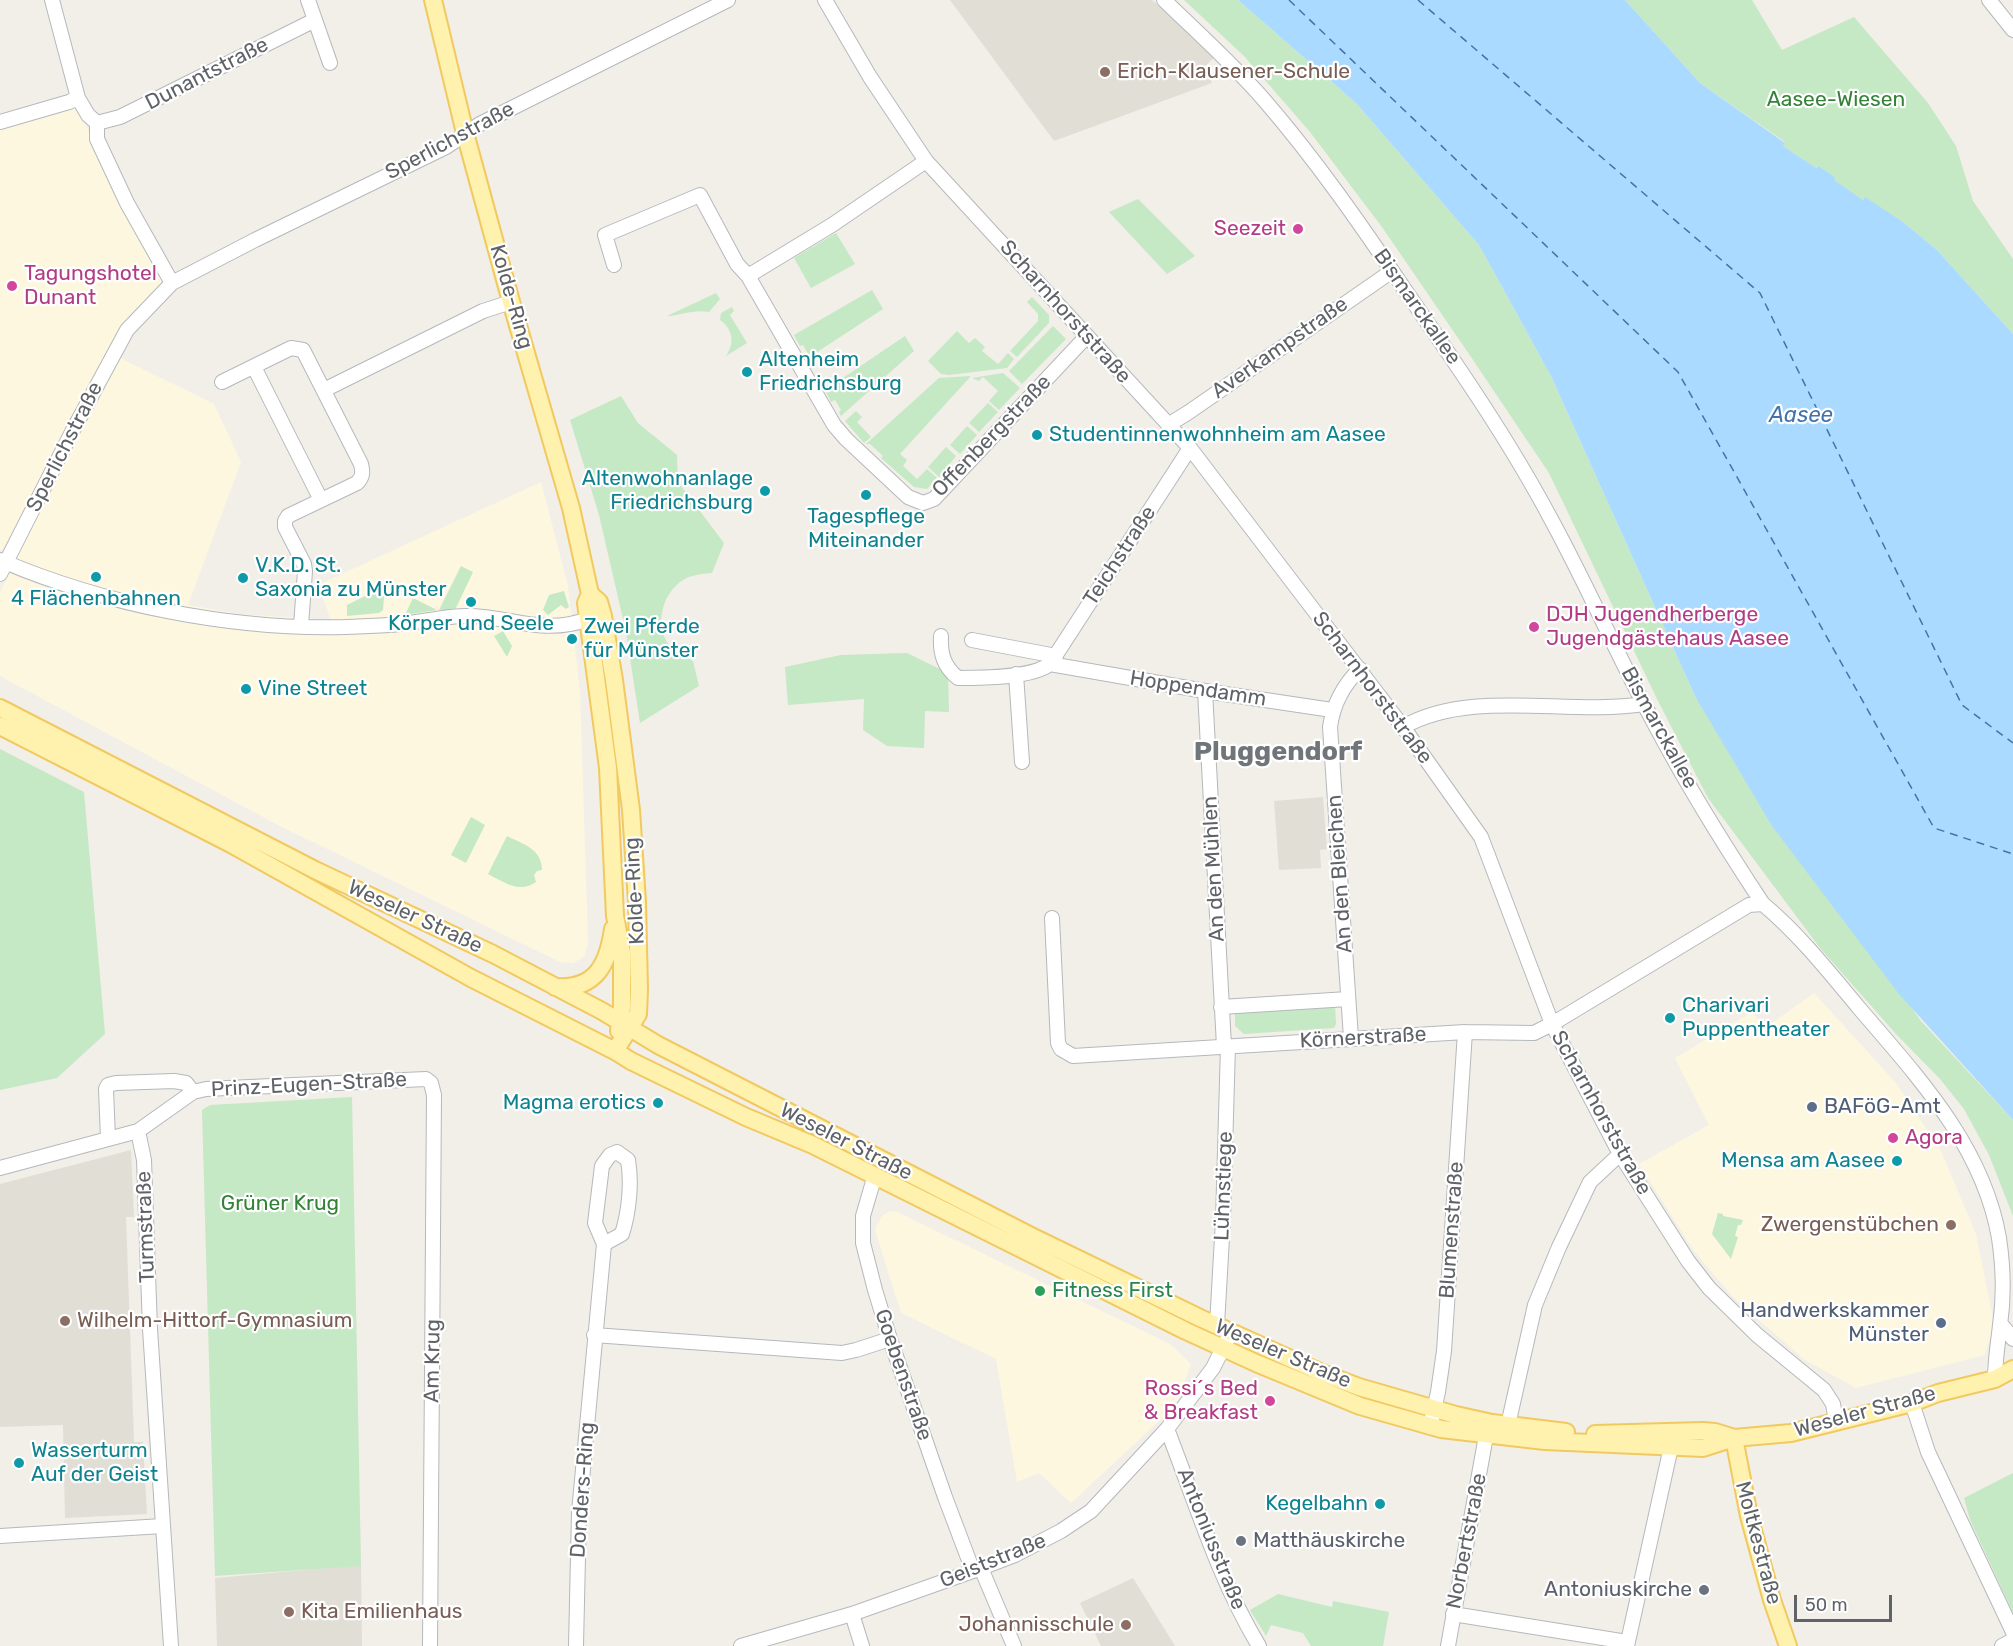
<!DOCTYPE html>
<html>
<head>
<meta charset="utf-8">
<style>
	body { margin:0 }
	#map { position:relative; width:2013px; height:1646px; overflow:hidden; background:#f1efe8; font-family:Rubik,sans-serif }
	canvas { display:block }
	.scale { position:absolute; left:1794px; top:1595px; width:98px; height:27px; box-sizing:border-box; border:3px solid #5f6368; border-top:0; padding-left:8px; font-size:18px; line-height:21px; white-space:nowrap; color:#5f6368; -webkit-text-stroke:4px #fff; paint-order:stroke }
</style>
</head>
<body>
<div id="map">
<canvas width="2013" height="1646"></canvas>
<div class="scale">50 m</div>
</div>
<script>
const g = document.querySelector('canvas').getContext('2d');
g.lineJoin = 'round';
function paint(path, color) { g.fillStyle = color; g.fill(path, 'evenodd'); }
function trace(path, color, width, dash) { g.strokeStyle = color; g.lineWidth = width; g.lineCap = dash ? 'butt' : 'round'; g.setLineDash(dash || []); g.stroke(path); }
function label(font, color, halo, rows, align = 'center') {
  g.font = font + ' Rubik,sans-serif'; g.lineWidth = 4.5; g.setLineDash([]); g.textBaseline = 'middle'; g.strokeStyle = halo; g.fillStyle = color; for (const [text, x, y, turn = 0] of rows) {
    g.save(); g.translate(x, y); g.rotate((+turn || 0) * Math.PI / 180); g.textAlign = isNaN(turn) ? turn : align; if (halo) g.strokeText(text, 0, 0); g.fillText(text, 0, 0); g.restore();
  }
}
const commercial = new Path2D(`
	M77 106 122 206 163 281 128 317 108 352 214 404 241 462 188 605 238 614 331 620 318 585 541 482 568 586 580 691 588 942 585 955 579 960 573 963 560 962 278 825 0 676V593L16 558 0 549V126Z
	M1814 993 1896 1083 1941 1151 1976 1234 1994 1324 1985 1355 1856 1388 1805 1360 1734 1298 1694 1251 1639 1164 1709 1125 1675 1058 1752 1012 1765 1028Z
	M890 1211 897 1212 1170 1344 1191 1364 1176 1405 1071 1503 1039 1473 1017 1482 996 1359 901 1313 875 1230 882 1216Z`);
const education = new Path2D(`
	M950 0H1152L1216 56 1205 66 1212 83 1054 141Z
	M1323 797 1327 849 1320 850 1321 868 1279 870 1274 801Z
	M131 1150 134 1217H126L134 1442H143L147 1514 65 1518 63 1425 0 1427V1184Z
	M361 1565 362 1646H217L215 1578Z
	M1133 1578 1175 1646H1101L1080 1603Z`);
const green = new Path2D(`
	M1184 0H1238L1356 103 1479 245 1551 376 1695 696 1921 1021 2013 1120V1216L1989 1155 1964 1109 1940 1079 1896 1034 1820 948 1708 798 1658 701 1549 473 1471 357 1382 227 1310 132 1244 56Z
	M1625 0H1752L1782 50 1854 17 1928 103 1956 146 1973 201 2013 259V334L1937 250 1903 222 1865 198 1863 200 1833 180 1835 177 1817 166 1816 168 1783 146 1785 142 1700 83Z
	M1138 199 1195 256 1167 274 1109 212Z
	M836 233 855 264 811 288 794 258Z
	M872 290 883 309 808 358 806 356 808 354 803 345 800 346 794 335Z
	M716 293 720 299 709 312C694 309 682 315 667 316Z
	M1032 297 1049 315V323L1017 357 1010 351 1038 321V314L1027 302Z
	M732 307 734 311 730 315 747 343 726 356C735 343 733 329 720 320L721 313Z
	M1053 326 1066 339 1022 384 1009 371Z
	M957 331 969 343 975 338 985 347 982 351 998 364 1008 353 1014 359 1007 368 949 375 941 374 928 361Z
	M905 336 914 351 841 416 839 412 841 410 835 400 831 402 825 390Z
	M1003 373 1020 388 999 410 989 401 998 391 983 377 979 381 972 378Z
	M971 376 900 454 907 460 903 466 917 479 927 469 937 478 927 489 914 487 881 458 883 456 870 444H866L939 378Z
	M621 396 638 423 677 455 678 482 724 543 712 573C701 574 689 575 680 582 660 598 654 629 672 649 677 654 686 657 693 661L699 686 640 723 626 632 599 515 570 420Z
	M988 403 998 412 979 432 969 423Z
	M856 411 862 417 857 422 871 437 864 443 845 421Z
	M967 426 977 435 960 454 950 445Z
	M946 447 956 456 939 477 928 467Z
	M461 566 473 572 455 610H439Z
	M385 586 383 610 379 613 347 616V605Z
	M564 591 569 607 566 609 561 605 548 615 543 610 549 595Z
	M413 598 437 610 405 615Z
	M503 631 512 646 507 657 494 636Z
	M907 653 948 673 949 712 925 711 924 748 887 746 863 730 864 699 788 705 785 667 841 655Z
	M0 749 84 792 105 1034 57 1078 0 1090Z
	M471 817 485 825 466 863 451 855Z
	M507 836C523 844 542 849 542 870L537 871 534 875 536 882C519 894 504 882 488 874Z
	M1335 1004 1336 1024 1334 1028 1244 1034 1235 1026V1011Z
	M352 1097 361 1566 215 1576 202 1110 210 1105Z
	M1718 1213 1723 1214V1216L1743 1220 1741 1225H1738L1735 1236 1738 1237 1731 1259 1712 1234Z
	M2013 1473V1613L1970 1520 1964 1498Z
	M1278 1594 1332 1607 1333 1601 1389 1612 1383 1646H1311L1303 1633 1271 1625 1266 1636 1250 1610Z`);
const water = new Path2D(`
	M1238 0H1625L1700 83 1785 143 1783 146 1816 168 1818 166 1835 177 1834 180 1863 200 1865 197 1903 222 1937 250 2013 334V1120L1899 994 1772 826 1695 696 1551 376 1479 245 1356 103Z`);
const ferry = new Path2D(`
	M1289 0 1678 372 1934 828 2013 854
	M1418 0 1760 293 1962 705 2013 743`);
const minor = new Path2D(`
	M52 0 78 98 88 115 97 123V139L127 203 172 283
	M825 0 870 77 926 161 1190 448 1403 727 1481 837 1552 1024 1620 1154 1688 1261 1709 1288 1757 1335 1824 1390 1833 1404 1836 1422
	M1164 0C1198 33 1234 65 1265 101 1316 160 1361 225 1405 290 1457 365 1509 440 1552 521 1588 587 1617 655 1653 721 1686 784 1724 845 1763 904 1799 934 1829 972 1859 1008 1918 1077 1983 1146 1999 1238 2003 1265 2004 1298 2000 1325 1998 1344 1995 1360 1995 1379
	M1989 0 2013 30
	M315 20 330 63
	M0 122 69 102 78 98
	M97 123 120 117 315 20 308 0
	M926 161 832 225 748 276 834 425 846 439 908 497 923 503 934 499 1086 337
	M614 265 605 235 700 195 737 264 748 276
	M254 367 321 500
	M222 382 291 348 303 350 361 464C363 472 363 477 357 483L288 516 285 521V527L304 564 305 571 301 626
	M324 390 483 311 511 302
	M1168 425 1189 412 1392 271
	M0 560C105 605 231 630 345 627 363 626 382 626 400 624 422 622 445 616 467 616 511 616 543 636 588 619
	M0 574 73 430 127 330 172 283 255 240 446 147 480 124 728 0
	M941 636C940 654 944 667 958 678 982 678 1032 678 1050 664L1205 691 1332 710
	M972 640 1056 656
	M1050 664 1190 448
	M1016 674 1022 762
	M1205 691 1224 1046
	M1403 727C1472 688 1567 716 1644 704
	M1052 918 1058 1043 1061 1049 1073 1056 1465 1032 1534 1033 1552 1024 1749 905 1763 904
	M1221 1007 1348 999
	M1351 1038 1330 727C1333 705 1344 684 1360 669
	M138 1131 144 1160 150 1329 171 1646
	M108 1139 106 1089 108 1085 116 1083 174 1081 186 1083 193 1092
	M617 1152 628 1160C632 1183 629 1212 622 1234L604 1244 595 1223 602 1166 610 1155Z
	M0 1168 138 1131 193 1092 206 1089 426 1079 431 1083 434 1095 430 1646
	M875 1175 863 1216V1243L875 1290 890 1339 945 1497 973 1571
	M2001 1324 2013 1339
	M1217 1325 1223 1220 1228 1046
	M594 1335 842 1353 856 1350 890 1339
	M1912 1403 1928 1452 2013 1632
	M1508 1425 1535 1305 1559 1247 1590 1182 1620 1154
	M1430 1427 1438 1392 1444 1351 1465 1032
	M1167 1429C1196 1503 1218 1578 1259 1646
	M0 1536 163 1526
	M981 1568 1014 1646
	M852 1614 862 1646
	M1453 1614 1627 1642
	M576 1646 579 1512 604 1244
	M741 1646 852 1614 973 1571 1015 1555 1061 1531 1091 1511 1167 1429 1213 1368 1231 1332
	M1448 1646 1486 1436
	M1627 1646 1671 1447
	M2002 1646 2013 1640`);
const major = new Path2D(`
	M433 0 465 133 510 298 571 508 590 594 599 602 603 616 614 680 631 810 637 902 639 990 638 1014 615 1051
	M590 594 586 603 608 768 615 916 622 953V1006L619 1031
	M0 708 315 870 493 954 602 1011 658 1045 1033 1237 1200 1318 1322 1373 1359 1387 1456 1415 1492 1423 1566 1432
	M0 726 231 844 471 978 615 1051 631 1061 746 1117 813 1145 1186 1331 1256 1363 1360 1406 1441 1429 1545 1441 1703 1448 1734 1438 1791 1433 1912 1403 1938 1393 1995 1379 2013 1369
	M555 987C596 990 608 964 613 929
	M1595 1434 1703 1431 1715 1432 1734 1438
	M1734 1438 1749 1516 1772 1600 1788 1646`);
const markers = [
	[1105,72,6,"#8d6e63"],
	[1298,229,6,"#d1479c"],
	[12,286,6,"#d1479c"],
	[747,372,6,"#0f9aa8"],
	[1037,435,6,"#0f9aa8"],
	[765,491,6,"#0f9aa8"],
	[866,495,6,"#0f9aa8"],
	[96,577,6,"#0f9aa8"],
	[243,578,6,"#0f9aa8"],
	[471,602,6,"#0f9aa8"],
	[1534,627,6,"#d1479c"],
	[572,639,6,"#0f9aa8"],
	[246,689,6,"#0f9aa8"],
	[1670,1018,6,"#0f9aa8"],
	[658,1103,6,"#0f9aa8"],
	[1812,1107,6,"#5c6f8a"],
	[1893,1138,6,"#d1479c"],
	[1897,1161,6,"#0f9aa8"],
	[1951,1225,6,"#8d6e63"],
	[1040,1291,6,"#2e9e5b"],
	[65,1321,6,"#8d6e63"],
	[1941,1323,6,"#5c6f8a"],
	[1270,1401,6,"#d1479c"],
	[19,1463,6,"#0f9aa8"],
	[1380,1504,6,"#0f9aa8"],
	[1241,1541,6,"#6b7280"],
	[1704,1590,6,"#6b7280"],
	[289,1612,6,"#8d6e63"],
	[1126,1625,6,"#8d6e63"]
];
const educationNames = [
	["Erich-Klausener-Schule",1117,72],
	["Zwergenstübchen",1939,1225,"right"],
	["Wilhelm-Hittorf-Gymnasium",77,1321],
	["Kita Emilienhaus",301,1612],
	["Johannisschule",1114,1625,"right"]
];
const streetNames = [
	["Dunantstraße",207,74,-27],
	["Sperlichstraße",450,141,-28],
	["Kolde-Ring",511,297,74],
	["Bismarckallee",1417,307,55],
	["Scharnhorststraße",1065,312,48],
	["Averkampstraße",1280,348,-35],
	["Offenbergstraße",992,436,-46],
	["Sperlichstraße",65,447,-63],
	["Teichstraße",1120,556,-57],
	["Scharnhorststraße",1372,688,53],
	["Hoppendamm",1198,689,9],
	["Bismarckallee",1659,728,61],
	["An den Mühlen",1214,869,-93],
	["An den Bleichen",1340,874,-94],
	["Kolde-Ring",635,891,-93],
	["Weseler Straße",415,917,25],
	["Körnerstraße",1363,1038,-3],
	["Prinz-Eugen-Straße",309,1085,-3],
	["Scharnhorststraße",1601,1113,61],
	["Weseler Straße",846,1142,27],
	["Lühnstiege",1224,1186,-88],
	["Turmstraße",146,1227,-92],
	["Blumenstraße",1452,1230,-86],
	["Weseler Straße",1283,1354,23],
	["Am Krug",433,1361,-89],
	["Goebenstraße",903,1375,71],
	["Weseler Straße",1865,1412,-15],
	["Donders-Ring",583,1490,-86],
	["Antoniusstraße",1211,1539,68],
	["Norbertstraße",1467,1541,-79],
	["Moltkestraße",1758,1543,75],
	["Geiststraße",993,1561,-22]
];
const parkNames = [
	["Aasee-Wiesen",1836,100],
	["Grüner Krug",280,1204]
];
const hotelNames = [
	["Seezeit",1286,229,"right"],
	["Tagungshotel",24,274],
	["Dunant",24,298],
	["DJH Jugendherberge",1546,615],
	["Jugendgästehaus Aasee",1546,639],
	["Agora",1905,1138],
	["Rossi´s Bed",1258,1389,"right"],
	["& Breakfast",1258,1413,"right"]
];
const cultureNames = [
	["Altenheim",759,360],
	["Friedrichsburg",759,384],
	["Studentinnenwohnheim am Aasee",1049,435],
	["Altenwohnanlage",753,479,"right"],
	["Friedrichsburg",753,503,"right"],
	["Tagespflege",866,517,"center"],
	["Miteinander",866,541,"center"],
	["V.K.D. St.",255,566],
	["Saxonia zu Münster",255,590],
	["4 Flächenbahnen",96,599,"center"],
	["Körper und Seele",471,624,"center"],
	["Zwei Pferde",584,627],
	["für Münster",584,651],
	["Vine Street",258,689],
	["Charivari",1682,1006],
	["Puppentheater",1682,1030],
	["Magma erotics",646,1103,"right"],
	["Mensa am Aasee",1885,1161,"right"],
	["Wasserturm",31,1451],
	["Auf der Geist",31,1475],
	["Kegelbahn",1368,1504,"right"]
];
const serviceNames = [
	["BAFöG-Amt",1824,1107],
	["Handwerkskammer",1929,1311,"right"],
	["Münster",1929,1335,"right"]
];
const leisureNames = [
	["Fitness First",1052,1291]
];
const worshipNames = [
	["Matthäuskirche",1253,1541],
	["Antoniuskirche",1692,1590,"right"]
];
const waterNames = [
	["Aasee",1801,416]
];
const districtNames = [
	["Pluggendorf",1278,752]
];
paint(commercial, '#fef7e0');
paint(education, '#e1ded6');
paint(green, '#c5e8c5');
paint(water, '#aadaff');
trace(ferry, '#4174aa', 1.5, [8, 6]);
trace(minor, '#b5b8bc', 16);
trace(major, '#f2c960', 20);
trace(minor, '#fff', 14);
trace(major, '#fff2af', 16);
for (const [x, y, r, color] of markers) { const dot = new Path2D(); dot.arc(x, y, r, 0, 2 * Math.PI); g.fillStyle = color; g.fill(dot); trace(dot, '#fff', 2); }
label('21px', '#785e54', '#fff', educationNames, 'left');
label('21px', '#5f6368', '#fff', streetNames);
label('21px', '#348238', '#fff', parkNames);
label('21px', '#b23c85', '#fff', hotelNames, 'left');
label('21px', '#0d838f', '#fff', cultureNames, 'left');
label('21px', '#4e5e75', '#fff', serviceNames, 'left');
label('21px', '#27864d', '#fff', leisureNames, 'left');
label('21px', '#5b616d', '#fff', worshipNames, 'left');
label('italic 22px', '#4174aa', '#fff', waterNames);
label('bold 27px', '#70757a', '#fff', districtNames);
</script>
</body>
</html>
